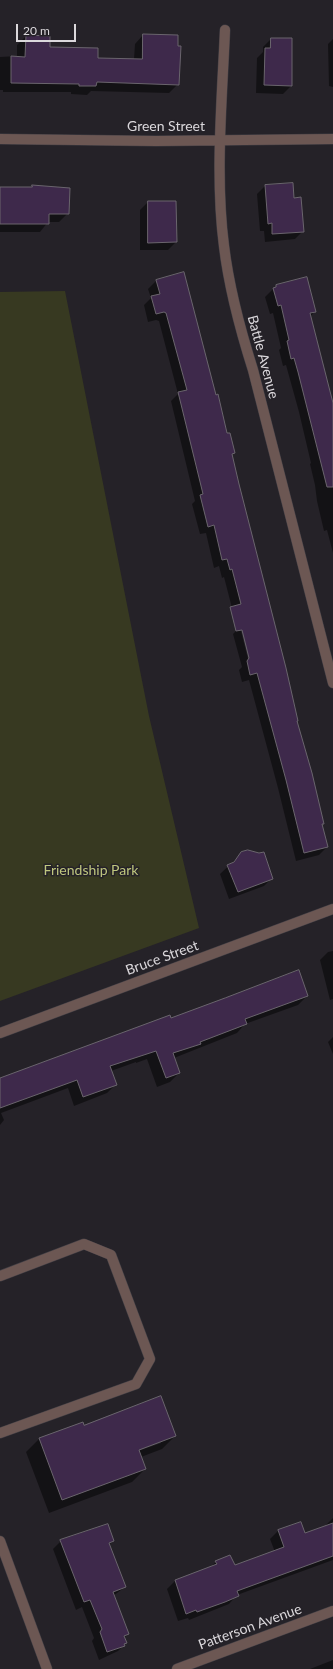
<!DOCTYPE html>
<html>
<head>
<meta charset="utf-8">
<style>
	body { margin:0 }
	#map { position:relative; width:333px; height:1669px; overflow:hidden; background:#252228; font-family:Lato,sans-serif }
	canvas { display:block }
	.scale { position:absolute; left:16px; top:24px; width:60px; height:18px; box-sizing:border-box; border:2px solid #dbd8dc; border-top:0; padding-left:5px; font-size:12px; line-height:14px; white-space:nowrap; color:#dbd8dc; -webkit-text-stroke:3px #252228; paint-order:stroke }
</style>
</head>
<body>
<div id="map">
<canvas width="333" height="1669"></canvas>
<div class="scale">20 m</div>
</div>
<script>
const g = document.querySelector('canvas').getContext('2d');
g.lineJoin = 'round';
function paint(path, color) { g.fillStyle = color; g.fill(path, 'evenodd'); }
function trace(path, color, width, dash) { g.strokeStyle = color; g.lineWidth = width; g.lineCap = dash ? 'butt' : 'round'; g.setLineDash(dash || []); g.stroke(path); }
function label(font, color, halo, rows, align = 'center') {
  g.font = font + ' Lato,sans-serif'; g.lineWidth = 3; g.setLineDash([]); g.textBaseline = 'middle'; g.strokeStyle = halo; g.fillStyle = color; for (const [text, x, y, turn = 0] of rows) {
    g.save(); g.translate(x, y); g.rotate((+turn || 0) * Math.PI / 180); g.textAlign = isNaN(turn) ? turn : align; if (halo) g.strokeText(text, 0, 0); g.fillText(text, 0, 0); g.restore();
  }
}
const green = new Path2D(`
	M65 291 149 716 199 928 0 1001V292Z`);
const shadow = new Path2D(`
	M143 35 178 84 169 93 91 91 87 95 71 94V92H3V90H0V57L17 56V45L26 36 49 48 97 59H134L135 44Z
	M271 39 291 86 283 94 256 93 257 58 263 52V47Z
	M333 39V87L329 86 328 44Z
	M292 184 293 199 303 231 295 239 265 242 264 231H260L257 194 265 186Z
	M0 189 68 213 59 222H48L40 232H0Z
	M148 202 176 242 168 250H140V210Z
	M156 281 234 453 231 456 265 595 232 608 224 577 222 578 219 566 214 568 206 533 200 534 192 504 195 501 171 401 178 394 159 321 156 320 148 322 144 305 151 298 148 289Z
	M276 286 315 311 310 317 333 408V553L327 530 324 531 317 501 315 485 310 464 311 463 299 412 286 365 283 366 279 350 281 348 273 313 270 314 265 297Z
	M241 626 296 722 327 847 319 855 296 861 278 788 249 680 242 682 239 670 242 667 233 634ZM241 631H243L251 663H249Z
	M242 853 272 878 264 886 229 899 220 874Z
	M333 951V999L330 1000 320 960 328 952Z
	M307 996 298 1005 245 1024 237 1033 174 1058 179 1073 170 1082 157 1087 147 1059 136 1063V1062L111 1071 116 1084 107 1093 74 1106 68 1088 1 1113 4 1120 0 1125V1079L170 1019Z
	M333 1037V1054L328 1042Z
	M82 1423 83 1426 175 1436 162 1449 141 1457 145 1469 132 1482 49 1513 26 1452 39 1439ZM161 1441V1443L135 1452 134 1451Z
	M333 1518V1560L237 1595 229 1604 189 1620 188 1618 178 1621 167 1589 175 1581 209 1568 216 1562 234 1566 275 1552 270 1539 278 1531 301 1524 304 1534 327 1526 326 1525Z
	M61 1541H113L109 1545 125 1587 113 1596 128 1634 124 1638 126 1643 118 1651 99 1660 92 1641 94 1638 82 1607 76 1610 53 1549Z
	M333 1660V1669H310Z`);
const building = new Path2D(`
	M143 34 178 35V46H181L179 85 97 82 96 86H79V84L11 83V56L25 57 26 35 50 36V47L98 48V58L142 59Z
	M271 38H292V86L264 85 265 48H270Z
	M293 183 294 198 301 197 304 232 272 234V223L268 224 265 185Z
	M32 185 70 188 69 214H49V224H0V187H32Z
	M148 201H176L177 242 148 243Z
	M184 272 216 395 218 394 227 433H230L235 453 232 454 239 484 286 668 298 721H297L312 773 324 824H322L328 847 304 853 286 780 257 673 250 675 247 661 249 658 242 630 236 631 230 607 241 604 232 569 230 570 227 559 222 560 214 525 208 527 200 495 203 494 178 392 187 390 166 313 164 312 156 314 151 296 160 294 156 280Z
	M307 277 316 312 310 313 333 403V487H327L298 372 294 358 291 359 287 341 289 340 281 305 278 306 273 288 276 287V285Z
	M248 850 259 853 264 852 273 879 238 892 227 865 234 862 241 852Z
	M299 970 308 996 245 1019 247 1024 200 1042 201 1044 173 1053 180 1073 166 1078 156 1051 110 1066 117 1085 83 1097 77 1080 0 1108V1078L170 1015 171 1018 225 998Z
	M161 1396 176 1436 139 1450 146 1469 62 1500 39 1438 83 1422 84 1425Z
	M301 1522 305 1533 333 1523V1556L237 1591 239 1596 225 1602 197 1612 196 1610 186 1614 175 1580 217 1564 215 1561 230 1555 235 1565 284 1547 278 1530Z
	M108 1524 114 1541 109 1543 126 1587 113 1592 129 1634 124 1636 127 1643 124 1644 125 1646 107 1652 100 1632 102 1629 90 1600 84 1602 60 1540Z`);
const minor = new Path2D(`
	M225 30C222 100 215 177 224 246 229 288 240 329 253 370L333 683
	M0 139 156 141 333 139
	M0 1033 333 909
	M0 1276 84 1244 111 1255 150 1359 136 1384 0 1433
	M0 1541 47 1669
	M177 1669 333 1611`);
const streetNames = [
	["Green Street",166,126],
	["Battle Avenue",263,357,75],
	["Bruce Street",162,958,-20],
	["Patterson Avenue",250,1627,-20]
];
const parkNames = [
	["Friendship Park",91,870]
];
paint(green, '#373921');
paint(shadow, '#0007');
paint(building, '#3e294b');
trace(building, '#6a656d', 1);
trace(minor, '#423f45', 11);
trace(minor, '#6c5753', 10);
label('14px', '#dbd8dc', '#252228', streetNames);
label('14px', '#bfc67e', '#252228', parkNames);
</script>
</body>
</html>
